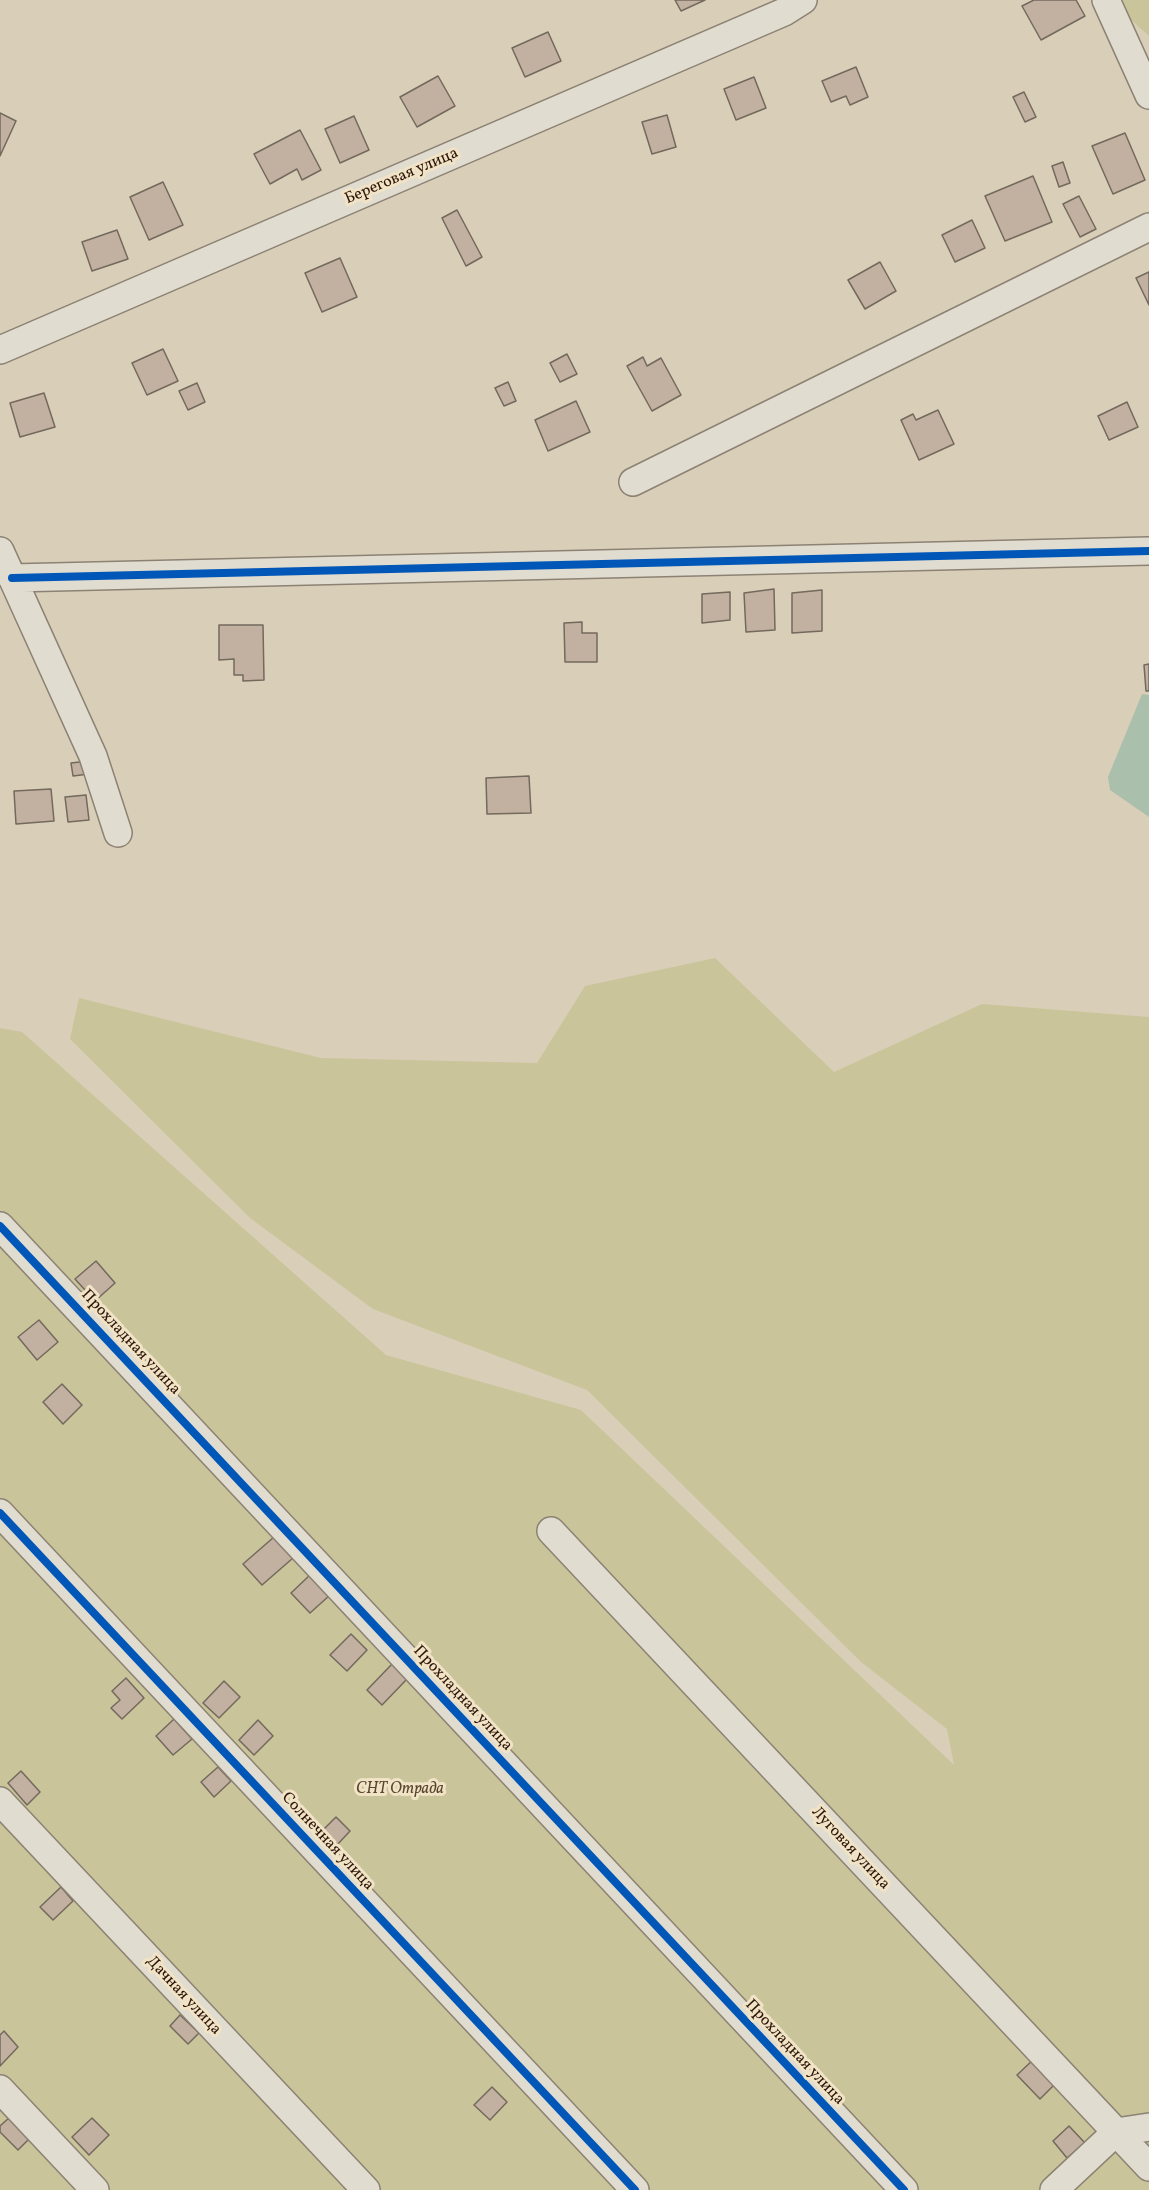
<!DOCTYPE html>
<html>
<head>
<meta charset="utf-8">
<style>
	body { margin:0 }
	canvas { display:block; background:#d9ceb7 }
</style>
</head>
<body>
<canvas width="1149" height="2190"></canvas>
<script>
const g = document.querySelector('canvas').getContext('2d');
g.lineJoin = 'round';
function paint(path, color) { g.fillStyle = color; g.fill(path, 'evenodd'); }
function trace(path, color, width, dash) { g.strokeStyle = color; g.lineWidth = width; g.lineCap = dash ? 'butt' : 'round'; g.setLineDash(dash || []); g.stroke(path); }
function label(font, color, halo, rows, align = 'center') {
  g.font = font + ' Vollkorn,serif'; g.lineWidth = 6; g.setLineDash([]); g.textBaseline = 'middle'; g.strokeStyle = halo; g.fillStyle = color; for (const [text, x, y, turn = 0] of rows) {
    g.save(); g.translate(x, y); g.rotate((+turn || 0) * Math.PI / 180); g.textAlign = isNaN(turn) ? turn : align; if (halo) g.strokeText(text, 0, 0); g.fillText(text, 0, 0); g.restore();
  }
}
const green = new Path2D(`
	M1109 0H1149V36Z
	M715 958 834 1072 982 1004 1149 1017V2190H0V1028L22 1032 386 1355 581 1410 954 1765 947 1729 861 1662 587 1390 373 1309 250 1218 70 1039 79 998 321 1058 537 1063 585 986Z`);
const water = new Path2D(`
	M1142 694 1149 695V817L1110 790 1108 777Z`);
const building = new Path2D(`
	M675 0H705L681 11Z
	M1034 0H1076L1085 16 1041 40 1022 6Z
	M548 32 561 61 525 77 512 48Z
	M856 67 868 97 850 105 846 96 831 102 822 81Z
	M438 76 455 106 417 127 400 97Z
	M754 77 766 108 736 120 724 89Z
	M1024 92 1036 117 1025 122 1013 97Z
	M0 113 16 121 0 156Z
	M667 115 676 147 652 154 642 122Z
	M354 116 369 150 340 163 325 129Z
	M300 130 321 170 302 180 297 169 270 184 254 154Z
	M1125 133 1145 180 1113 194 1092 146Z
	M1063 162 1070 183 1059 187 1052 166Z
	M1033 176 1052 222 1005 241 985 196Z
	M163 182 183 225 149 240 130 197Z
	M1079 196 1096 229 1080 237 1063 204Z
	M457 210 482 257 466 266 442 218Z
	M972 220 985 248 955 262 942 235Z
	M117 230 128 259 92 271 82 242Z
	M340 258 357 297 322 312 305 273Z
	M880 262 896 291 865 309 848 280Z
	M1149 272V305L1136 278Z
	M163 349 178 381 147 395 132 363Z
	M567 354 577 374 560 382 550 363Z
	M643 357 647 366 661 358 681 395 652 411 627 366Z
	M508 382 516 401 504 406 495 388Z
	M197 383 205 402 188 410 179 391Z
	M44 393 55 427 20 437 10 403Z
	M576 401 590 432 548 451 535 420Z
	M1127 402 1138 427 1109 440 1098 416Z
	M938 410 954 444 919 460 901 420 913 414 916 420Z
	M774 589 775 630 746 632 744 593Z
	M822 590V631L792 633V593Z
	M730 592V620L702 623V594Z
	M582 622V633H597V662H565L564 623Z
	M219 625H263L264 680 243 681V675H234V659L219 660Z
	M1149 664V691H1146L1144 665Z
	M88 761 89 774 73 776 71 763Z
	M529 776 531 813 487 814 486 778Z
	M51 789 54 821 16 824 14 791Z
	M86 795 89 820 68 822 65 797Z
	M96 1261 115 1283 95 1301 75 1279Z
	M39 1320 58 1342 37 1360 18 1337Z
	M62 1384 82 1405 63 1424 43 1402Z
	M274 1537 293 1558 262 1585 243 1564Z
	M311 1574 330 1595 310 1613 291 1593Z
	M351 1634 367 1650 347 1671 330 1655Z
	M393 1663 408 1678 382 1705 367 1690Z
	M126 1678 144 1698 122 1719 111 1708 120 1700 112 1691Z
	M224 1681 240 1697 219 1718 203 1703Z
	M174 1719 192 1739 173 1755 156 1736Z
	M258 1720 273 1736 254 1755 239 1740Z
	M218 1767 231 1781 214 1797 201 1782Z
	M21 1771 40 1792 27 1805 8 1783Z
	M336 1817 350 1831 337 1845 322 1831Z
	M61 1887 73 1901 53 1920 40 1907Z
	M180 2015 199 2033 188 2044 170 2026Z
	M4 2031 18 2047 0 2066V2035Z
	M1035 2058 1058 2081 1040 2099 1017 2075Z
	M492 2087 507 2102 490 2120 474 2105Z
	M10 2117 30 2138 18 2150 0 2132V2126Z
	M92 2118 109 2135 89 2155 72 2137Z
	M1069 2126 1085 2143 1067 2158 1053 2141Z`);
const minor = new Path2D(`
	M1106 0 1149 95
	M0 350 784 12 803 0
	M633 482 1149 227
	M0 551 93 756 118 833
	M12 578 1149 551
	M0 1226 904 2190
	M0 1513 635 2190
	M551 1531 1149 2167
	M0 1801 366 2190
	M0 2089 95 2190
	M1054 2190 1116 2132 1149 2127`);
const cycleway = new Path2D(`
	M12 578 1149 551
	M0 1226 904 2190
	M0 1513 635 2190`);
const streetNames = [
	["Береговая улица",402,177,-23],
	["Прохладная улица",130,1343,47],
	["Прохладная улица",462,1699,47],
	["Солнечная улица",327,1842,47],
	["Луговая улица",850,1849,47],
	["Дачная улица",183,1996,47],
	["Прохладная улица",794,2053,47]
];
const parkNames = [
	["СНТ Отрада",400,1790]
];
paint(green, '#cac49a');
paint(water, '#abbfad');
paint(building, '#c2b1a0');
trace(building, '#73695d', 1.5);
trace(minor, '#8c8274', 30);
trace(minor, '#e1dcd0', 27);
trace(cycleway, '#0057b8', 8);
label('16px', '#2c1307', '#f0e3c6', streetNames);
label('italic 16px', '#58452c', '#f0e3c6', parkNames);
</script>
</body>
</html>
